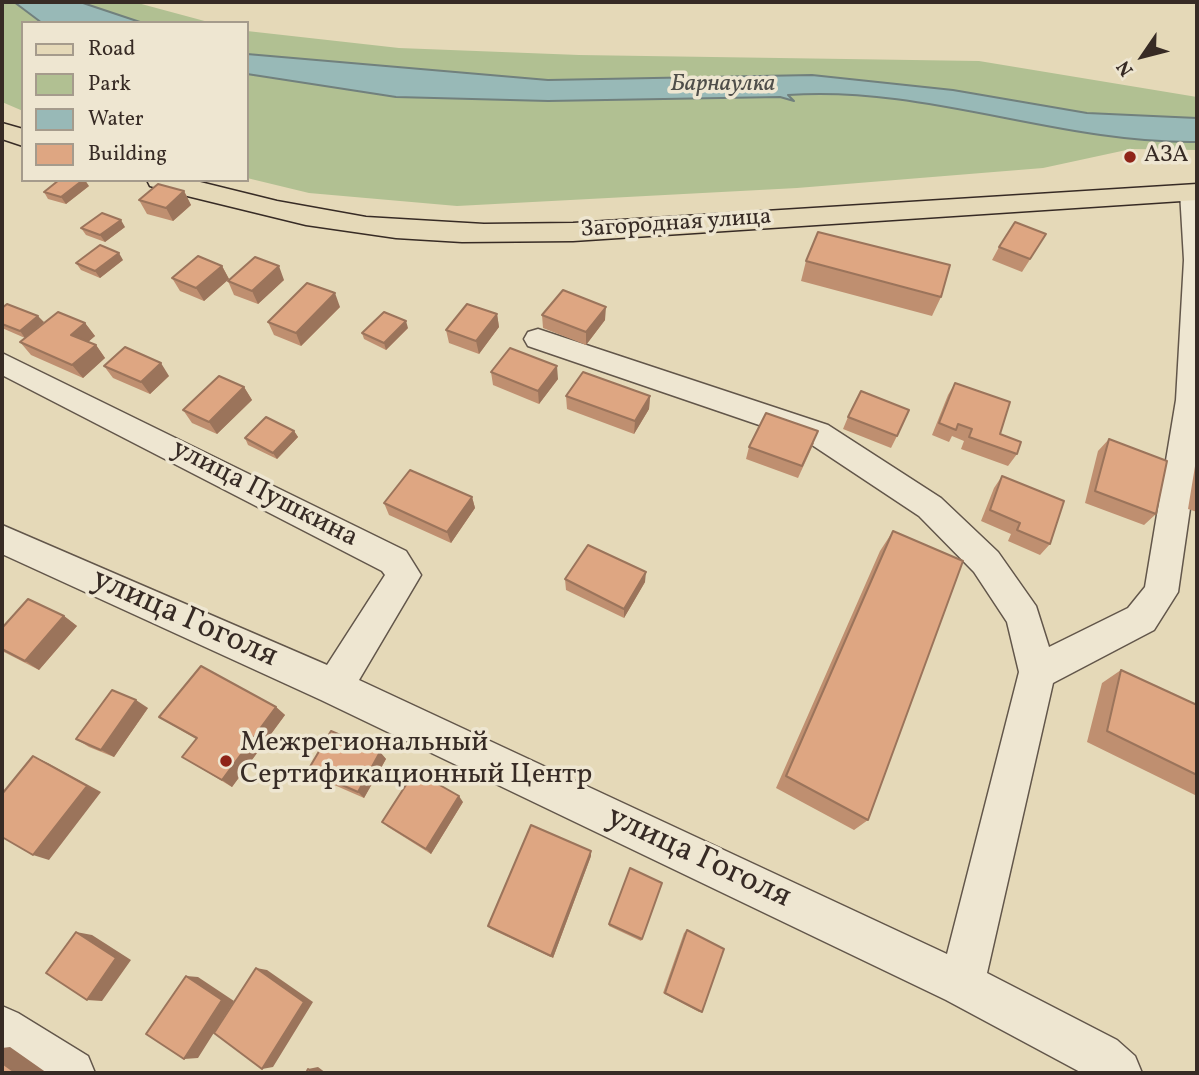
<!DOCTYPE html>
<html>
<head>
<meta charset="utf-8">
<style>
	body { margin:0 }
	#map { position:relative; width:1199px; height:1075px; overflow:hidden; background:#e5d9b8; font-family:Vollkorn,serif }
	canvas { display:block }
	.frame { position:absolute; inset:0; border:4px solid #372b25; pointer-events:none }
	.legend { position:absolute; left:21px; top:21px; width:228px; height:161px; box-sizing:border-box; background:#eee6d1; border:2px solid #a59b8c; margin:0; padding:9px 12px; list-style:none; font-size:21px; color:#372b25 }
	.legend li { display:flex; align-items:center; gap:14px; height:35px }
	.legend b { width:35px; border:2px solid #a59b8c }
	.north { position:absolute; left:1108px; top:21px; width:70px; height:70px; -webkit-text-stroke:5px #eee6d1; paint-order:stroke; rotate:235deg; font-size:19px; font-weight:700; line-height:28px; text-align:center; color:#372b25 }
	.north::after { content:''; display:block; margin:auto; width:24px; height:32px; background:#372b25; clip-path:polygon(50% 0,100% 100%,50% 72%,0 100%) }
</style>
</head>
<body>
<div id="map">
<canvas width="1199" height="1075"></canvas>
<div class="frame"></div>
<ul class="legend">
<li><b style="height:9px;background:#e5d9b8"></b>Road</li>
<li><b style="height:19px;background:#b1c092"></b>Park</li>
<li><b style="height:19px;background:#98b9b7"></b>Water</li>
<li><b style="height:19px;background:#dea682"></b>Building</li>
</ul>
<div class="north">N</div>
</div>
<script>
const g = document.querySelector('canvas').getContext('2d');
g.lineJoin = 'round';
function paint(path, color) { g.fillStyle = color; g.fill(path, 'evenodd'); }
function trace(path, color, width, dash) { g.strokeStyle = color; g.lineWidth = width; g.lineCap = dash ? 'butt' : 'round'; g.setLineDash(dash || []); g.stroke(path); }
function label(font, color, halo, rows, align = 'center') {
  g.font = font + ' Vollkorn,serif'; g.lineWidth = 7; g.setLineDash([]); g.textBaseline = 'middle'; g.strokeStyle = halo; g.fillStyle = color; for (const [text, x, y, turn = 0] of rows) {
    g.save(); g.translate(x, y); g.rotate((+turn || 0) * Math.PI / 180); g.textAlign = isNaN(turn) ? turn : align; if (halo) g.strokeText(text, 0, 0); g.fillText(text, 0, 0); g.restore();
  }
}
const green = new Path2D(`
	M2 2H134L212 23H23V111L2 102Z
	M247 31 399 48 579 55 979 61 1197 97V150L1131 149 1043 168 797 188 457 206 309 193 247 178Z`);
const water = new Path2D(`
	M14 2H80L143 23H42Z
	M247 54 548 80 812 75 953 90 1087 113 1197 118V142C1059 144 926 85 788 95L794 101 780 97 548 101 396 97 247 74Z`);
const minor = new Path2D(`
	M1192 185 1197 186V460L1178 592 1154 630 1053 683 987 973 1117 1040 1135 1056 1142 1073H1082L946 1000 321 700 2 554V525L327 665 385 575 382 571 2 375V353L406 551 421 575 359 680 947 954 1019 672 1007 622 974 572 919 516 806 441 528 346 524 339 528 332 538 329 828 425 941 498 998 552 1036 606 1049 647 1128 608 1145 587 1176 400 1184 260 1180 192 1184 187Z
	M2 1006 18 1013 88 1056 95 1073H28L2 1056Z`);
const major = new Path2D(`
	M2 123 23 129V146L2 139Z
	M147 180H192L277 201 366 217 484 224 573 223 1197 184V200L573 241 462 242 396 238 306 225 179 194 150 186Z`);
const wall = new Path2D(`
	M89 186 66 204 48 199 44 192Z
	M184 191 191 205 173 221 147 214 139 200Z
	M125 227 105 242 86 235 81 228Z
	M999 247H1038L1022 272 992 260Z
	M123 260 100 278 81 270 76 263Z
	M806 261 941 297 932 316 801 281Z
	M222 266 229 279 204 301 180 291 172 278Z
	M284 280 258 304 234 295 228 281Z
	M2 304 4 306 44 322 25 338 2 328Z
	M340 307 301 346 274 335 268 322Z
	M497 314 499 327 479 354 449 343 446 330Z
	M542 315 605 320 586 345 543 328Z
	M85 323 95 336 88 342 96 345 105 358 83 378 31 355 20 342Z
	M408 328 386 350 364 339 362 333Z
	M104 366 169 376 150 394 113 378Z
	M491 372 558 379 539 404 493 385Z
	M955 383 1017 454 1008 466 961 449 964 441 952 436 949 442 932 435 948 395Z
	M244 387 252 400 217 434 192 423 183 410Z
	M566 396H650L649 409 634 434 567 409Z
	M848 417 897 436 891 448 843 429Z
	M294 431 298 437 277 459 248 445 245 438Z
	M1109 439 1156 514 1144 525 1085 503 1098 451Z
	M814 443 798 478 746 459 749 447Z
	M1197 454V512L1188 509Z
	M1002 476 1050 544 1040 555 1008 541 1011 534 981 521 994 488Z
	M472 497 475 508 451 543 389 515 384 503Z
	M893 531 868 820 854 830 776 788 880 551Z
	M565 579 645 582 624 618 566 590Z
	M64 616 77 626 39 670 2 651V628Z
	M1121 670 1197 705V794L1195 795 1087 742 1102 683Z
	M276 707 285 715 232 787 182 757 196 739 159 717Z
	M148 708 114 757 89 747 76 739Z
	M380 752 386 759 364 798 316 777 308 770Z
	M463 802 431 854 388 827 382 822Z
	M591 856 553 958 491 929 488 926Z
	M609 924 642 939 641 941 609 926Z
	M687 930 702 1012H699L663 993 684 933Z`);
const shadedWall = new Path2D(`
	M83 180H85L89 186 66 204 61 197Z
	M184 191 191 205 173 221 166 208Z
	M121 220 125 227 105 242 100 235Z
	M119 253 123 260 100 278 95 271Z
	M222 266 229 279 204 301 196 288Z
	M279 266 284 280 258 304 252 291Z
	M335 293 340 307 301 346 296 333Z
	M606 307 605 320 586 345V332Z
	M497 314 499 327 479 354 476 341Z
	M38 316 44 322 25 338 20 331Z
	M406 321 408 328 386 350 384 343Z
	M85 323 95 336 81 348 71 335Z
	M96 345 105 358 83 378 72 365Z
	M161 363 169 376 150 394 141 382Z
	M557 366 558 379 539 404 538 391Z
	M244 387 252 400 217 434 209 422Z
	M650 396 649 409 634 434 635 421Z
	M294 431 298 437 277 459 273 453Z
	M472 497 475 508 451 543 447 532Z
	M646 572 645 582 624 618V609Z
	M64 616 77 626 39 670 25 661Z
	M136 700 148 708 114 757 101 750Z
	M276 707 285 715 232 787 222 780Z
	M380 752 386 759 364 798 358 792Z
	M33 756 48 763 101 792 49 860 33 855Z
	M459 796 463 802 431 854 426 849Z
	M591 851V856L553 958 551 956Z
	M76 932 92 935 131 960 102 1001 87 1000Z
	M256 968 267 970 313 1002 273 1067 262 1069Z
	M186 976 198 977 234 1001 198 1058 184 1059Z
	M10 1047 47 1073H16L2 1063V1048Z
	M318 1067 326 1073H314L308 1069Z`);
const building = new Path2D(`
	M59 180H83L61 197 44 192Z
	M158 184 184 191 166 208 139 200Z
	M102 213 121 220 100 235 81 228Z
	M1015 222 1046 234 1030 259 999 247Z
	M818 232 950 265 941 297 806 261Z
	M100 245 119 253 95 271 76 263Z
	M198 256 222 266 196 288 172 278Z
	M255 257 279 266 252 291 228 281Z
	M307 283 335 293 296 333 268 322Z
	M563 290 606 307 586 332 542 315Z
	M7 304 38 316 20 331 2 324V308Z
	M467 304 497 314 476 341 446 330Z
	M58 312 85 323 71 335 96 345 72 365 20 342Z
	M384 312 406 321 384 343 362 333Z
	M125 347 161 363 141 382 104 366Z
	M510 348 557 366 538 391 491 372Z
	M583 372 650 396 635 421 566 396Z
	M219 376 244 387 209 422 183 410Z
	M955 383 1010 402 1000 434 1021 442 1017 454 969 437 972 429 958 424 956 430 939 423Z
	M861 391 909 410 897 436 848 417Z
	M766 413 818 431 802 466 749 447Z
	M266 417 294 431 273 453 245 438Z
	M1109 439 1167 461 1156 514 1095 491Z
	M410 470 472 497 447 532 384 503Z
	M1002 476 1064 501 1050 544 1017 530 1020 523 990 510Z
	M893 531 963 561 868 820 786 776Z
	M588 545 646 572 624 609 565 579Z
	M28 599 64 616 25 661 2 649V628Z
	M201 666 276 707 222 780 182 757 197 738 159 717Z
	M1121 670 1197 705V775L1107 731Z
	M112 690 136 700 101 750 76 739Z
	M331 731 380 752 358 792 308 770Z
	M33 756 87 786 33 855 2 837V794Z
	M415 771 459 796 426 849 382 822Z
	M531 825 591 851 551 956 488 926Z
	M630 868 662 883 642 939 609 924Z
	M687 930 724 949 702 1012 665 993Z
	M76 932 116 958 87 1000 46 973Z
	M256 968 304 1002 262 1069 214 1033Z
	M186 976 222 1000 184 1059 146 1034Z
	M2 1063 16 1073H2Z
	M308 1069 314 1073H306Z`);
const markers = [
	[1130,157,7,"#8f2418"],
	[226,761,7,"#8f2418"]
];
const farPoinames = [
	["АЗА",1144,157]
];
const farStreetnames = [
	["Загородная улица",676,225,-4]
];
const farWaternames = [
	["Барнаулка",723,86]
];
const streetNames = [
	["улица Пушкина",264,495,27]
];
const poiNames = [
	["Межрегиональный",240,745],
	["Сертификационный Центр",240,777]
];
const nearStreetnames = [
	["улица Гоголя",184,620,24],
	["улица Гоголя",698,859,25]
];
paint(green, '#b1c092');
paint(water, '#98b9b7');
trace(water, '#71807d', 2);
trace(minor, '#62564a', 3);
trace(major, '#372b25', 3);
paint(minor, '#eee6d1');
paint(major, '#e5d9b8');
paint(wall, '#bf8f70');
paint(shadedWall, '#9b745b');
paint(building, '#dea682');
trace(building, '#9b745b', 2);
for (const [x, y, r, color] of markers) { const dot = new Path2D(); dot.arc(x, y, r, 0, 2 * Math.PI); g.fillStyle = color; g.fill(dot); trace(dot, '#eee6d1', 2.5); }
label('23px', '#372b25', '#eee6d1', farPoinames, 'left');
label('23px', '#372b25', '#eee6d1', farStreetnames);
label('italic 24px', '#4f4e4a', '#eee6d1', farWaternames);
label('28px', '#372b25', '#eee6d1', streetNames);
label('28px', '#372b25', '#eee6d1', poiNames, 'left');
label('33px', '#372b25', '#eee6d1', nearStreetnames);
</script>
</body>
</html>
